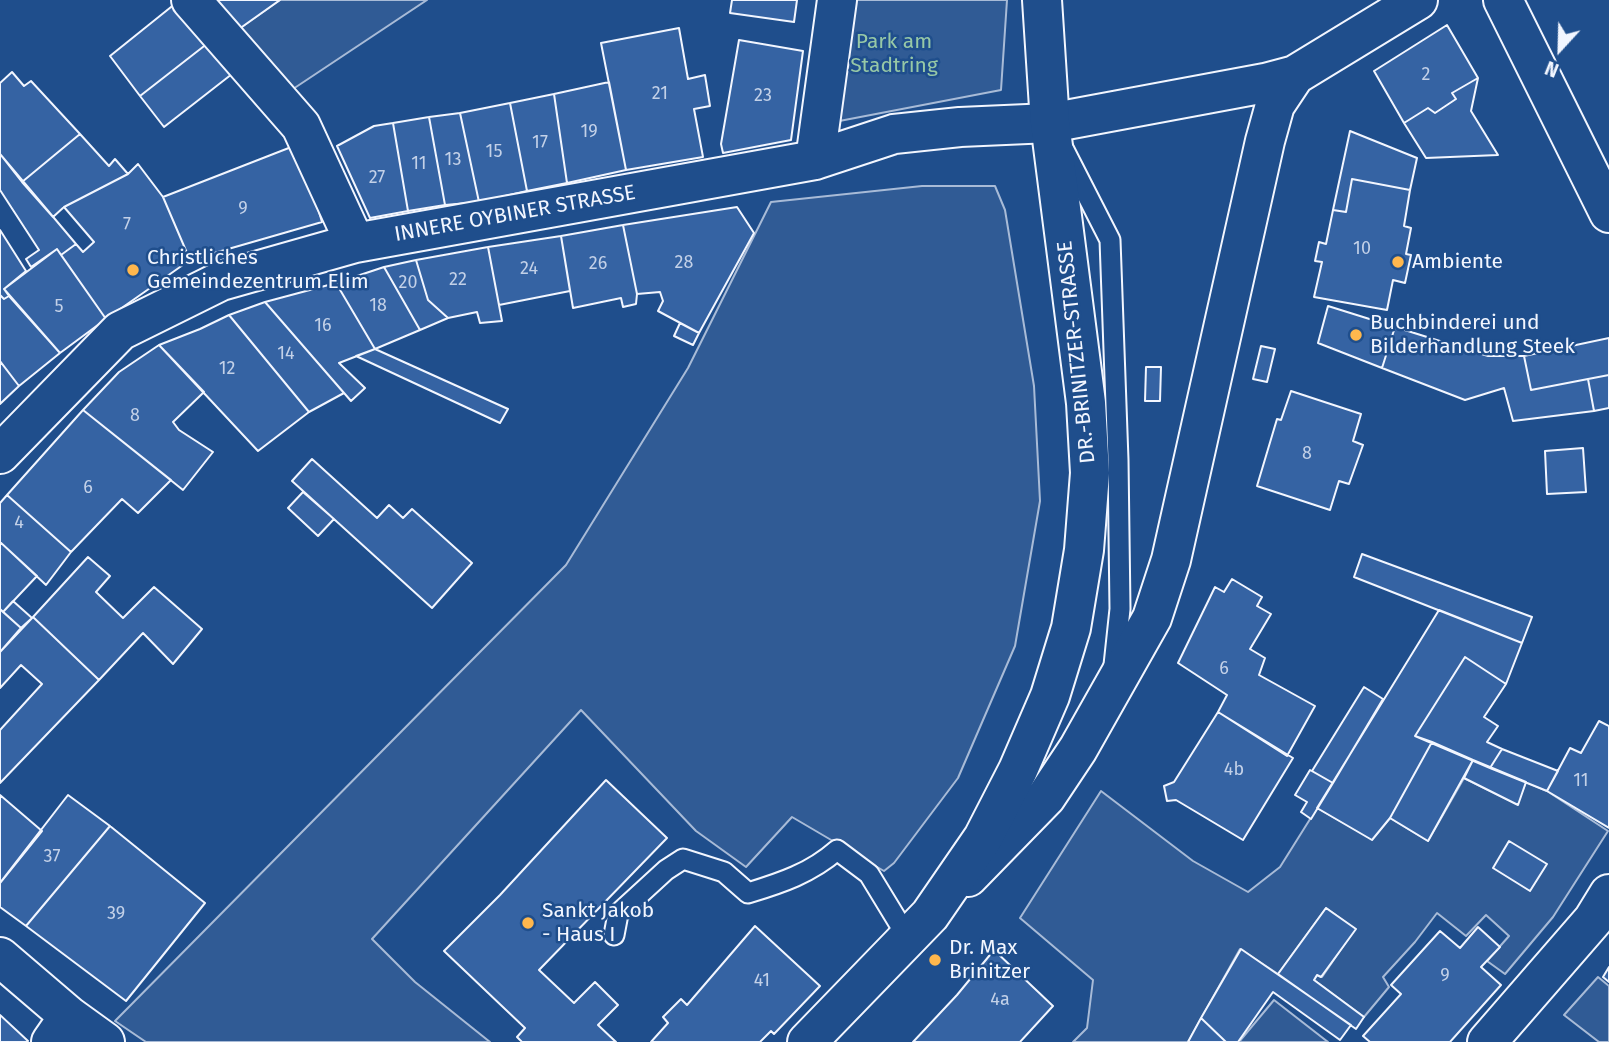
<!DOCTYPE html>
<html>
<head>
<meta charset="utf-8">
<style>
	body { margin:0 }
	#map { position:relative; width:1609px; height:1042px; overflow:hidden; background:#1f4e8c; font-family:"Fira Sans",sans-serif }
	canvas { display:block }
	.north { position:absolute; left:1525px; top:14px; width:70px; height:70px; -webkit-text-stroke:5px #1f4e8c; paint-order:stroke; rotate:202deg; font-size:19px; font-weight:700; line-height:28px; text-align:center; color:#f2f6ff }
	.north::after { content:''; display:block; margin:auto; width:24px; height:32px; background:#f2f6ff; clip-path:polygon(50% 0,100% 100%,50% 72%,0 100%) }
</style>
</head>
<body>
<div id="map">
<canvas width="1609" height="1042"></canvas>
<div class="north">N</div>
</div>
<script>
const g = document.querySelector('canvas').getContext('2d');
g.lineJoin = 'round';
function paint(path, color) { g.fillStyle = color; g.fill(path, 'evenodd'); }
function trace(path, color, width, dash) { g.strokeStyle = color; g.lineWidth = width; g.lineCap = dash ? 'butt' : 'round'; g.setLineDash(dash || []); g.stroke(path); }
function label(font, color, halo, rows, align = 'center') {
  g.font = font + ' "Fira Sans",sans-serif'; g.lineWidth = 5; g.setLineDash([]); g.textBaseline = 'middle'; g.strokeStyle = halo; g.fillStyle = color; for (const [text, x, y, turn = 0] of rows) {
    g.save(); g.translate(x, y); g.rotate((+turn || 0) * Math.PI / 180); g.textAlign = isNaN(turn) ? turn : align; if (halo) g.strokeText(text, 0, 0); g.fillText(text, 0, 0); g.restore();
  }
}
const built = new Path2D(`
	M280 0H427L293 89 239 29Z
	M846 0H1007L1001 90 829 123Z
	M922 186H995L1005 210 1034 386 1040 501 1015 646 958 778 894 863 884 871 792 817 746 867 696 831 581 710 372 939 415 982 490 1042H146L115 1021 566 565 688 368 771 202Z
	M1464 778 1517 804 1526 782 1547 791 1608 831 1553 917 1505 974 1487 961 1509 936 1486 915 1466 936 1437 913 1415 942 1383 977 1389 987 1364 1017 1314 980 1317 975 1322 977 1355 929 1326 908 1278 974 1240 949 1188 1042H1073L1087 1028 1093 980 1020 918 1101 791 1193 861 1248 892 1280 867 1317 808 1372 839 1390 818 1428 841Z
	M1598 977 1609 986V1042H1599L1564 1015Z
	M1274 1000 1328 1042H1239Z`);
const building = new Path2D(`
	M213 0H280L239 29Z
	M732 0H797L794 22 730 13Z
	M176 3 208 43 140 96 110 56Z
	M1447 25 1478 78 1452 93 1456 99 1435 113 1428 108 1404 123 1374 71Z
	M679 28 688 79 705 75 710 106 694 109 703 157 626 170 601 43Z
	M739 40 803 51 791 140 723 153 721 144Z
	M208 43 232 74 164 127 140 96Z
	M12 72 24 86 31 81 80 134 22 182 0 154V83Z
	M1478 78 1471 111 1498 155 1426 158 1404 123 1428 108 1435 113 1456 99 1452 93Z
	M609 82 626 170 567 183 554 94Z
	M554 94 567 183 527 191 510 103Z
	M510 103 527 191 479 202 460 113Z
	M460 113 479 202 445 205 429 117Z
	M429 117 445 205 408 211 393 123Z
	M393 123 408 211 370 218 337 146 374 126Z
	M1350 131 1417 158 1410 190 1352 179 1346 212 1333 210Z
	M80 134 109 166 115 159 128 174 64 207 53 217 22 182Z
	M299 144 322 222 190 260 163 197Z
	M0 154 76 244 61 255 57 249 31 267 26 259 39 250 0 190Z
	M138 164 163 197 190 260 106 319 61 255 76 244 83 252 94 242 64 207 128 174Z
	M1352 179 1410 190 1404 226 1411 228 1406 254 1411 255 1405 283 1393 280 1387 310 1314 297 1322 262 1315 261 1319 242 1326 244 1333 210 1346 212Z
	M737 207 754 233 699 333 658 311 663 301 660 292 637 294 623 225Z
	M623 225 637 294 636 304 623 307 621 298 573 308 561 236Z
	M0 230 26 271 4 289 9 296 4 299 0 295Z
	M561 236 570 291 499 305 488 247Z
	M488 247 502 321 480 323 477 312 448 318 428 300 416 260Z
	M57 249 106 319 60 353 4 289Z
	M416 260 428 300 448 318 420 330 384 267Z
	M384 267 420 330 375 349 336 283Z
	M336 283 375 349 339 363 365 388 351 401 265 302Z
	M0 295 4 299 9 296 60 353 19 386 0 361Z
	M265 302 344 393 309 412 229 315Z
	M1328 306 1395 327 1382 368 1318 343Z
	M229 315 309 412 258 451 159 345 200 329Z
	M680 323 699 333 693 345 674 336Z
	M1395 327 1488 356H1524L1531 390 1588 379 1594 411 1513 421 1504 388 1465 400 1382 368Z
	M1609 338V375L1531 390 1524 356Z
	M159 345 204 392 173 422 179 430 213 452 183 490 83 410 119 372Z
	M1261 346 1275 349 1267 382 1253 379Z
	M375 349 508 409 500 423 356 356Z
	M0 361 19 386 0 404Z
	M1146 367H1161L1160 401H1145Z
	M1609 375V408L1594 411 1588 379Z
	M1291 391 1361 414 1353 441 1363 445 1349 484 1339 481 1330 510 1257 486 1277 419 1281 420Z
	M83 410 171 480 138 513 122 499 71 552 7 495Z
	M1583 448 1586 492 1547 494 1545 451Z
	M312 459 377 518 389 505 403 518 412 509 472 563 432 608 292 481Z
	M303 492 334 519 318 536 288 508Z
	M7 495 71 552 46 585 0 542V503Z
	M0 542 37 576 3 612 0 609Z
	M1362 554 1532 617 1522 643 1354 577Z
	M88 557 110 576 96 592 123 618 154 587 202 629 173 664 143 633 99 680 33 617Z
	M1232 579 1262 597 1257 606 1271 614 1250 649 1265 658 1259 675 1315 706 1287 756 1218 712 1227 695 1178 663 1215 587 1224 592Z
	M13 601 32 618 21 628 3 612Z
	M0 609 21 628 0 652Z
	M1439 610 1522 643 1506 684 1465 657 1415 736 1432 742 1390 818 1372 840 1317 808Z
	M33 617 99 680 0 783V730L42 684 21 665 0 688V652Z
	M1465 657 1506 684 1484 717 1498 726 1487 742 1502 749 1490 768 1415 736Z
	M1364 687 1383 699 1333 783 1312 771Z
	M1218 712 1293 758 1243 840 1176 800 1167 801 1164 786 1174 782Z
	M1599 721 1609 726V828L1547 791 1570 748 1581 753Z
	M1432 742 1473 760 1428 841 1390 818Z
	M1502 749 1558 771 1547 791 1490 768Z
	M1473 760 1526 782 1518 805 1464 778Z
	M1310 770 1333 783 1311 819 1301 812 1307 802 1295 795Z
	M606 780 667 838 539 970 574 1003 595 982 618 1005 598 1025 616 1042H522L517 1037 525 1028 444 951 500 895Z
	M0 795 42 831 0 883Z
	M68 795 110 826 26 926 0 907V883Z
	M110 826 205 903 126 1001 26 926Z
	M1509 841 1547 864 1530 891 1493 868Z
	M1326 908 1356 929 1321 977 1317 975 1314 980 1364 1017 1356 1029 1278 974Z
	M755 926 820 986 774 1034 771 1031 760 1042H651L668 1023 663 1017 681 999 687 1005Z
	M1478 927 1500 947 1481 967 1501 985 1450 1042H1370L1363 1036 1401 994 1391 985 1440 931 1460 948Z
	M1241 949 1351 1025 1340 1040 1273 992 1238 1042H1226L1201 1018Z
	M994 950 1053 1006 1020 1042H913L957 995Z
	M1609 967V982L1603 977Z
	M0 1015 28 1041 27 1042H0Z
	M1201 1018 1226 1042H1188Z`);
const lane = new Path2D(`
	M1064 150 1110 240 1118 460 1120 609 1114 665
	M614 935 618 914 666 870 683 859 724 872 748 893C781 883 811 873 837 850L869 874 908 938`);
const street = new Path2D(`
	M191 0 301 126 355 243
	M1503 0 1609 213
	M815 160 837 0
	M0 454 120 331 221 281 355 243 815 160 894 134 960 127 1050 123
	M0 957 69 1016 105 1042
	M51 1042 69 1016
	M1487 1042 1593 920 1609 894`);
const secondary = new Path2D(`
	M1050 123 1265 83 1295 75 1418 0
	M968 877 1046 797 1078 749 1152 618 1171 560 1265 141 1275 105 1295 75`);
const primary = new Path2D(`
	M807 1042 930 915 983 838 1018 770 1050 696 1071 628 1084 550 1090 473 1086 403 1050 123 1042 0`);
const markers = [
	[1398,262,7,"#ffb74d"],
	[133,270,7,"#ffb74d"],
	[1356,335,7,"#ffb74d"],
	[528,923,7,"#ffb74d"],
	[935,960,7,"#ffb74d"]
];
const numberNames = [
	["2",1426,75],
	["21",660,94],
	["23",763,96],
	["19",589,132],
	["17",540,143],
	["15",494,152],
	["13",453,160],
	["11",419,164],
	["27",377,178],
	["9",243,209],
	["7",127,225],
	["10",1362,249],
	["28",684,263],
	["26",598,264],
	["24",529,269],
	["22",458,280],
	["20",408,283],
	["18",378,306],
	["5",59,307],
	["16",323,326],
	["14",286,354],
	["12",227,369],
	["8",135,416],
	["8",1307,454],
	["6",88,488],
	["4",19,523],
	["6",1224,669],
	["4b",1234,770],
	["11",1581,781],
	["37",52,857],
	["39",116,914],
	["9",1445,976],
	["41",762,981],
	["4a",1000,1000]
];
const parkNames = [
	["Park am",894,42],
	["Stadtring",894,66]
];
const streetNames = [
	["INNERE OYBINER STRASSE",515,214,-10],
	["DR.-BRINITZER-STRASSE",1077,352,-96]
];
const poiNames = [
	["Christliches",147,258],
	["Gemeindezentrum Elim",147,282],
	["Ambiente",1412,262],
	["Buchbinderei und",1370,323],
	["Bilderhandlung Steek",1370,347],
	["Sankt Jakob",542,911],
	["- Haus I",542,935],
	["Dr. Max",949,948],
	["Brinitzer",949,972]
];
paint(built, '#305b95');
trace(built, '#a8bbd7', 2);
paint(building, '#3563a3');
trace(building, '#f2f6ff', 2);
trace(lane, '#f2f6ff', 23);
trace(street, '#f2f6ff', 42);
trace(secondary, '#f2f6ff', 42);
trace(primary, '#f2f6ff', 42);
trace(lane, '#1f4e8c', 19);
trace(street, '#1f4e8c', 38);
trace(secondary, '#1f4e8c', 38);
trace(primary, '#1f4e8c', 38);
for (const [x, y, r, color] of markers) { const dot = new Path2D(); dot.arc(x, y, r, 0, 2 * Math.PI); g.fillStyle = color; g.fill(dot); trace(dot, '#1f4e8c', 2.5); }
label('18px', '#c3d1e8', null, numberNames);
label('21px', '#97c8a6', '#1f4e8c', parkNames);
label('21px', '#f2f6ff', '#1f4e8c', streetNames);
label('21px', '#f2f6ff', '#1f4e8c', poiNames, 'left');
</script>
</body>
</html>
